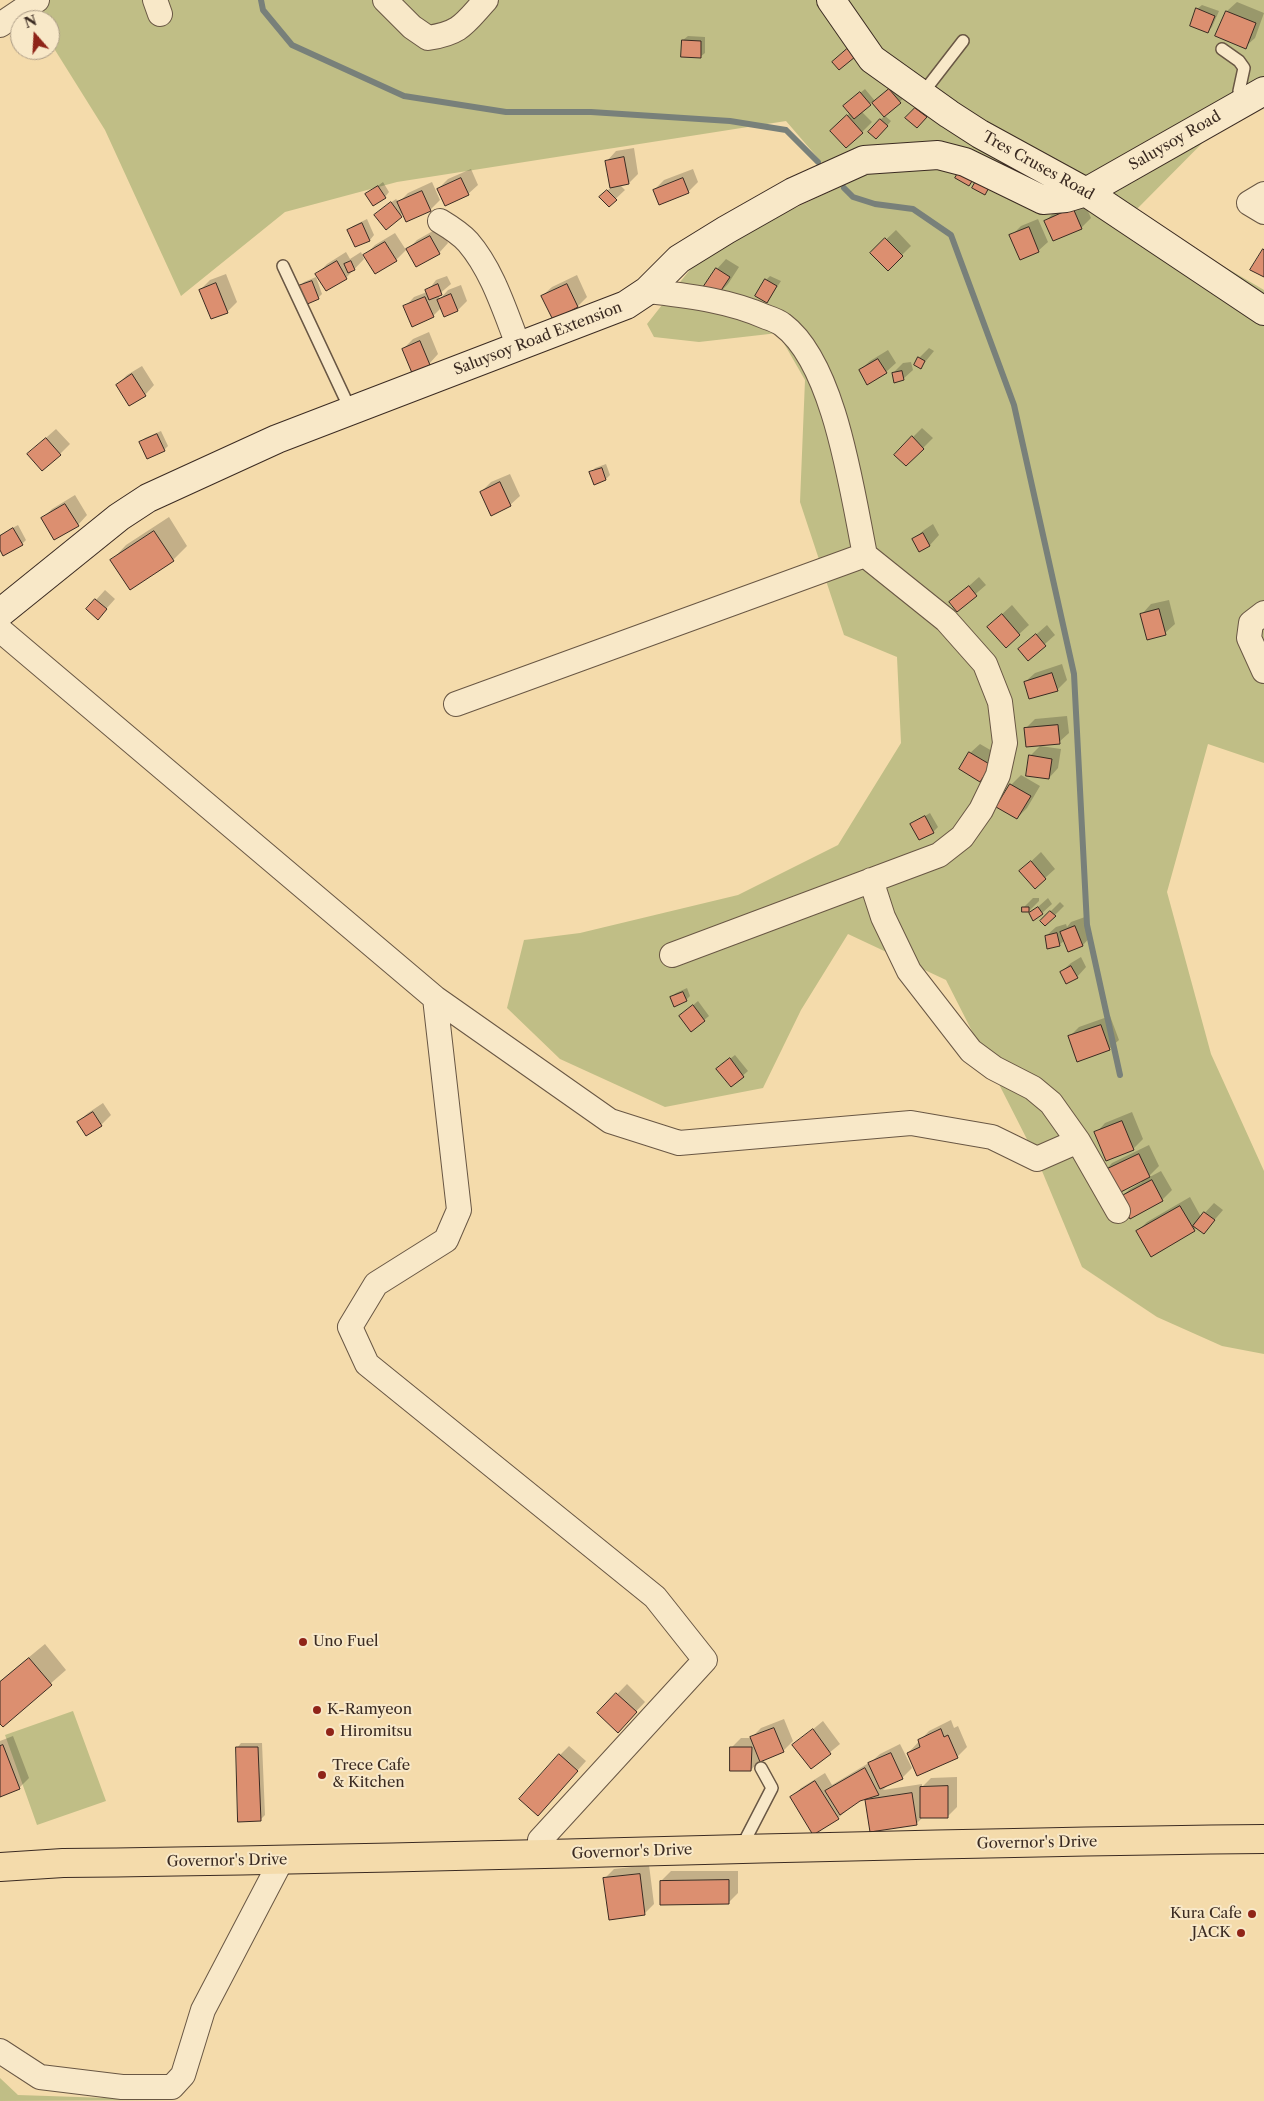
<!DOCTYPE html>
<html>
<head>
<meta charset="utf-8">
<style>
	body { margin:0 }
	#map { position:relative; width:1264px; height:2101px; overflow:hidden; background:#f4dbab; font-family:"Libre Caslon Text",serif }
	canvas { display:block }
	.north { position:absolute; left:10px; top:10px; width:50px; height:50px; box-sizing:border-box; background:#f8e8c8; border:1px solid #ac9c86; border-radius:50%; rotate:341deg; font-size:14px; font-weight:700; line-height:20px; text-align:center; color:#3b2b22 }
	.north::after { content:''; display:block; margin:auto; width:18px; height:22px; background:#8f2418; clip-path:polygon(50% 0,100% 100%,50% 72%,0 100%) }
</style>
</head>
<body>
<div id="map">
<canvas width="1264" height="2101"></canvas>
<div class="north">N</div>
</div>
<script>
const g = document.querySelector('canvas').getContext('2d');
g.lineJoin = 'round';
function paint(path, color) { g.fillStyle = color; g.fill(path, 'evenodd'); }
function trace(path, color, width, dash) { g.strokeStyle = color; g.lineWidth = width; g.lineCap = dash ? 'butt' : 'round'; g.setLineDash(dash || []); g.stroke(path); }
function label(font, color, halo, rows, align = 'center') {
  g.font = font + ' "Libre Caslon Text",serif'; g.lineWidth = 4; g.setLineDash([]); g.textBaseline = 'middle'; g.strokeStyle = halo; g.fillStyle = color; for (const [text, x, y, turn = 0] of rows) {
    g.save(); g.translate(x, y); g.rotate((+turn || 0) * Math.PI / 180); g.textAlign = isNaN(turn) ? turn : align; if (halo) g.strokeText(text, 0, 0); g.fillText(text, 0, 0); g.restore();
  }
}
const green = new Path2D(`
	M24 0H1264V95L1242 103 1133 213 1264 290V763L1208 744 1167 892 1211 1054 1264 1171V1354L1222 1346 1157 1317 1082 1267 1037 1159 946 980 848 934 801 1010 763 1088 665 1107 560 1059 507 1008 524 940 580 933 738 895 838 845 901 743 897 657 844 635 800 502 805 380 778 333 699 342 654 337 647 324 696 262 750 229 842 186 786 121 397 182 285 212 181 296 105 130 50 42V20H36Z
	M73 1711 106 1801 37 1825 5 1735Z
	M0 2078 18 2095 168 2100 0 2101Z`);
const shadow = new Path2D(`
	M1237 2 1264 13 1255 38 1245 47 1217 35 1227 11Z
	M1202 5 1219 11 1212 27 1208 31 1197 9Z
	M688 36 705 37V53L700 57 683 40Z
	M894 85 904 98 884 115 891 121 881 133 870 132 884 116 872 102 861 111 872 122 862 132 841 121 850 113 849 102 865 89 875 101Z
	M920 104 930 112 922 122 907 118Z
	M634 148 638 174 629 183 620 185 625 190 609 205 601 197 611 187 607 161 616 151Z
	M471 169 478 185 468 194 438 189 448 179Z
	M693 169 698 182 688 192 654 190 664 180Z
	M383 182 389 192 385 197 367 194Z
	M432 182 440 200 430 210 407 220 403 213 386 228 380 210 396 199 399 202 408 193Z
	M1083 200 1091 218 1081 228 1046 221 1055 211Z
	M367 219 374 235 370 240 356 246 349 230 353 226Z
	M1038 219 1048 242 1038 251 1011 236 1021 226Z
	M440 227 448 243 439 253 408 249 417 240Z
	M896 230 911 246 888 269 872 253Z
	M395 233 406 250 396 260 376 272 365 255 375 245Z
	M346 252 350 259 361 252 364 259 346 278 317 274 327 264Z
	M726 259 739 267 728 284 718 294 717 269Z
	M226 274 237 302 227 312 200 290 210 280Z
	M577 275 587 297 578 306 553 318 542 296 552 287Z
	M447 276 451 284 438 295 440 299 448 290 461 285 467 301 458 310 441 308 433 316 405 307 414 297 427 292 436 280Z
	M770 276 781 281 767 302 766 280Z
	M316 277 322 294 318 298 299 287 304 282Z
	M429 332 438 354 429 364 403 349 413 339Z
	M929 348 934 351 921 367 919 358Z
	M888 350 896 363 886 372 860 370 870 361Z
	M911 362 913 370 903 379 893 373 903 363Z
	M142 366 154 385 145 395 117 385 127 375Z
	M922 428 933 438 906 465 896 454Z
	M56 429 70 444 60 454 39 444Z
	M161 431 168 446 164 450 141 442 145 438Z
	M606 464 610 475 606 479 594 483 591 473 595 468Z
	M510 474 520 496 510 505 481 492 491 482Z
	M75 495 87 515 78 525 42 519 52 509Z
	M169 517 187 546 173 560H112L126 545Z
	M933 524 939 535 930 545 920 550 914 539 924 530Z
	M18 525 26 540 22 544 0 548V535Z
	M979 577 986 585 957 610 951 602Z
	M105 590 115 599 98 618 96 600Z
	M1169 600 1175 624 1165 633 1142 614 1151 604Z
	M1012 605 1029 625 1006 646 999 617Z
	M1047 625 1055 635 1028 659 1030 640Z
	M1062 664 1067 680 1057 690 1025 682 1035 673Z
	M1067 716 1069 733 1059 742 1025 729 1035 719Z
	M980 744 999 755 989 771 980 781 970 753Z
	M1040 746 1061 749 1058 768 1049 778 1030 756Z
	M1021 775 1040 786 1027 808 1017 818 1011 785Z
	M930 813 938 827 933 832 912 824Z
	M1041 852 1055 869 1045 878 1021 871Z
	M1033 898H1039V901L1029 911 1023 908Z
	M1048 898 1052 904 1042 913 1030 914Z
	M1060 902 1064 906 1045 925 1041 921Z
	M1085 917 1092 935 1083 945 1065 940 1059 945 1046 936 1056 927 1066 924 1067 927 1071 922Z
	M1081 957 1086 967 1077 977 1061 972 1071 963Z
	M687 988 690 996 686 1000 671 997 676 993Z
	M698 1001 709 1016 692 1030 685 1012Z
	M1110 1016 1119 1040 1109 1049 1070 1036 1079 1027Z
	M735 1055 748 1071 731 1086 722 1065Z
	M103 1103 111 1115 101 1125 78 1122 88 1113Z
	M1132 1112 1143 1139 1133 1149 1096 1133 1105 1123Z
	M1149 1145 1159 1166 1146 1179 1161 1171 1172 1190 1162 1200 1130 1217 1120 1198 1130 1189 1142 1182 1141 1180 1103 1173 1112 1163Z
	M1190 1197 1201 1217 1214 1203 1223 1210 1204 1232 1197 1227 1194 1230 1138 1231 1147 1222Z
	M45 1644 66 1670 3 1725 0 1722V1681Z
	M627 1684 645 1702 627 1721 599 1713Z
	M784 1719 793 1741 783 1751 760 1760 751 1770 732 1747 741 1738H751L761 1728Z
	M951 1720 954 1728 958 1726 967 1747 957 1757 908 1753 929 1731Z
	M823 1721 840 1744 811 1768 794 1745Z
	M13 1736 29 1778 19 1788 0 1796V1741Z
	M241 1743H262L265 1815 260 1820 237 1748Z
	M900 1744 912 1768 902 1778 888 1785 883 1790 922 1784V1787L931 1778 957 1777V1807L948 1816 923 1817 916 1824 867 1801 871 1796 860 1799 838 1818 791 1798 801 1788 825 1773 832 1785 872 1761 880 1754Z
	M569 1746 586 1761 547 1805 560 1755Z
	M649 1865 654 1904 644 1914 604 1879 614 1869Z
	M671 1871H738V1893L728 1903 661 1881Z`);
const stream = new Path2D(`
	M261 0 263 10 292 45 404 96 506 112H591L730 121 786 130 818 162
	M844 188 853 197 875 204 913 209 951 235 1014 405 1074 674 1087 925 1120 1075`);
const building = new Path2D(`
	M1196 8 1215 16 1208 33 1190 26Z
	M1226 11 1256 23 1246 49 1215 36Z
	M682 40 701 41V58L681 57Z
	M847 49 855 57 839 70 832 62Z
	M889 89 901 103 884 117 872 103Z
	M860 92 871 105 854 119 843 106Z
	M915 108 927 117 917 128 905 118Z
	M847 115 863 133 846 148 830 131Z
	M880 119 888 126 876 139 868 132Z
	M624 157 629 184 610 188 605 161Z
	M963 165 977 173 969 186 955 178Z
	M980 174 993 180 985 195 972 188Z
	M461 178 469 195 445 206 437 189Z
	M683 178 689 193 659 205 653 190Z
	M378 186 386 198 373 206 365 194Z
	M607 190 617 200 609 207 599 197Z
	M422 191 431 211 406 222 397 202Z
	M391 202 402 217 386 230 374 215Z
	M1073 208 1082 229 1053 241 1044 221Z
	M362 223 370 241 355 247 347 230Z
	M1029 227 1039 252 1020 260 1009 235Z
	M430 236 440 254 416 267 406 249Z
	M885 238 903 256 888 271 870 253Z
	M385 242 397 261 375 274 363 255Z
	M1263 249 1264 250V277L1250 270Z
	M337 261 347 279 326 291 315 274Z
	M351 261 355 270 348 273 344 264Z
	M716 268 730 277 718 295 704 286Z
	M765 279 777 286 767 303 755 296Z
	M312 281 319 299 305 305 298 286Z
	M216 283 228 313 211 319 199 290Z
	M438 284 442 295 429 300 425 290Z
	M567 284 578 307 553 320 541 296Z
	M451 294 458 311 444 317 437 300Z
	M425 297 434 317 412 327 403 306Z
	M420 341 430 365 412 373 402 349Z
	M918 357 925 361 921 369 914 365Z
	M878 359 887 373 867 385 859 370Z
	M902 371 904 380 894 383 892 373Z
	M132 374 146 396 129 406 116 385Z
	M157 434 165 451 147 459 139 442Z
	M912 436 924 449 906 466 894 455Z
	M46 438 61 455 42 471 27 454Z
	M602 468 606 480 594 485 589 472Z
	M500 482 511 506 491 516 480 492Z
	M65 504 79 526 54 540 41 518Z
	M13 528 23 545 3 556 0 550V536Z
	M154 531 174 561 130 590 110 560Z
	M923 533 930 546 919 552 912 539Z
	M969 586 977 596 957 612 949 602Z
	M95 599 107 609 98 620 86 609Z
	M1159 609 1166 635 1147 640 1140 614Z
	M1002 614 1020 635 1006 648 987 627Z
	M1036 634 1046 646 1028 661 1018 649Z
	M1052 673 1058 691 1029 699 1024 682Z
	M1058 725 1060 744 1026 747 1024 728Z
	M969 752 991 765 980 782 959 769Z
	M1029 755 1052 759 1049 779 1026 776Z
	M1010 784 1031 796 1017 819 996 807Z
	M925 816 934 833 919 840 910 824Z
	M1031 861 1046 879 1035 889 1019 871Z
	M1022 907H1029V912H1022Z
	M1038 907 1043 914 1033 921 1029 913Z
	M1050 911 1056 916 1045 926 1040 921Z
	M1075 926 1083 946 1068 952 1060 932Z
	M1057 933 1060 946 1047 949 1045 936Z
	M1071 966 1078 978 1066 984 1060 972Z
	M683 992 687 1001 674 1007 670 997Z
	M693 1005 705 1021 691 1032 679 1016Z
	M1101 1025 1110 1050 1077 1062 1068 1036Z
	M730 1058 744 1077 731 1087 716 1069Z
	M93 1112 102 1126 86 1136 77 1122Z
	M1122 1121 1134 1150 1106 1161 1094 1132Z
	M1139 1154 1150 1177 1113 1196 1101 1172Z
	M1152 1180 1163 1201 1130 1219 1118 1198Z
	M1180 1206 1195 1231 1151 1257 1136 1231Z
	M1204 1212 1215 1220 1204 1234 1193 1226Z
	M29 1658 52 1685 3 1727 0 1724V1682Z
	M616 1693 637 1712 618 1733 597 1713Z
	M774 1728 784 1752 760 1762 750 1737Z
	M813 1729 831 1754 811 1769 792 1745Z
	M941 1729 944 1737 948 1735 958 1758 917 1776 907 1753 920 1747 918 1740Z
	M3 1745 20 1789 0 1797V1746Z
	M236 1747H258L261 1821 238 1822Z
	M730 1747H752L751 1771H730Z
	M891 1753 903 1779 880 1789 868 1763Z
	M559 1754 578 1771 538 1816 519 1799Z
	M865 1768 879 1795 860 1801 840 1815 825 1791Z
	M815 1781 839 1819 813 1835 790 1797Z
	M948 1786V1818H920V1787Z
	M912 1793 917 1825 870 1832 865 1800Z
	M640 1874 645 1915 609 1920 603 1878Z
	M729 1880V1904L660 1905V1881Z`);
const lane = new Path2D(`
	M1222 49 1239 61 1244 68 1239 91 1242 103
	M922 94 963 41
	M283 266 351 411
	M741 1848 772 1788 761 1768`);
const street = new Path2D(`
	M155 0 160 14
	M385 0 412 27 428 38C461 33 464 24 486 0
	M0 25 37 0
	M1264 194 1249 203 1264 212
	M440 221C450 227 460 233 468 242 493 271 505 312 519 347
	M647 291C688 296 728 300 766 317 772 319 778 321 783 325 835 364 852 492 865 555L946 620 985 664 1000 702 1005 743 998 775 981 810 962 837 939 855 672 955
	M1264 613 1251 623 1249 638 1264 671
	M0 630 435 998 610 1121 679 1143 911 1123 992 1137 1037 1159 1078 1141
	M456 704 865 555
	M871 880 883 917 909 971 971 1051 994 1068 1033 1088 1051 1103 1078 1141 1118 1211
	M435 998 459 1210 446 1240 376 1284 350 1327 367 1364 655 1597 705 1660 540 1840V1855
	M0 2051 40 2077 122 2087H172L183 2075 203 2010 282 1859`);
const secondary = new Path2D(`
	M831 0 872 59 949 114 980 134 1086 192 1264 311
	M0 613 119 517 148 498 277 439 626 305 647 291 679 259 726 230 793 192 864 160 938 155 965 162 1043 200 1066 198 1086 192 1264 91`);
const primary = new Path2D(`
	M0 1867 63 1863C464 1859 864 1843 1264 1839`);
const markers = [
	[303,1642,5,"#8f2418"],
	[317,1710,5,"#8f2418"],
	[330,1732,5,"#8f2418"],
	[322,1775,5,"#8f2418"],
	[1252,1914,5,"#8f2418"],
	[1241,1933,5,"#8f2418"]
];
const streetNames = [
	["Saluysoy Road",1175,141,-30],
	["Tres Cruses Road",1038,166,29],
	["Saluysoy Road Extension",538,339,-21],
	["Governor's Drive",1037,1843,-1],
	["Governor's Drive",632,1852,-2],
	["Governor's Drive",227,1861,-1]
];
const poiNames = [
	["Uno Fuel",313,1642],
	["K-Ramyeon",327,1710],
	["Hiromitsu",340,1732],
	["Trece Cafe",332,1766],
	["& Kitchen",332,1783],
	["Kura Cafe",1242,1914,"right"],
	["JACK",1231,1933,"right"]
];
paint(green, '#c0be86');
paint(shadow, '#0003');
trace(stream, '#78807a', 6);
paint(building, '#dc8f70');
trace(building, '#3b2b22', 1);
trace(lane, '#695744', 14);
trace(street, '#695744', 26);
trace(secondary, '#3b2b22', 30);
trace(primary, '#3b2b22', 30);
trace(lane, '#f8e8c8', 11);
trace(street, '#f8e8c8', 24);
trace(secondary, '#f8e8c8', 28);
trace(primary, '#f4dbab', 28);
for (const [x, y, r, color] of markers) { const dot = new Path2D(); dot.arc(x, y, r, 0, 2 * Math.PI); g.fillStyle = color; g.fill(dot); trace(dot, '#f8e8c8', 2); }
label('15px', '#3b2b22', '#f8e8c8', streetNames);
label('15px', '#3b2b22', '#f8e8c8', poiNames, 'left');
</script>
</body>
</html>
